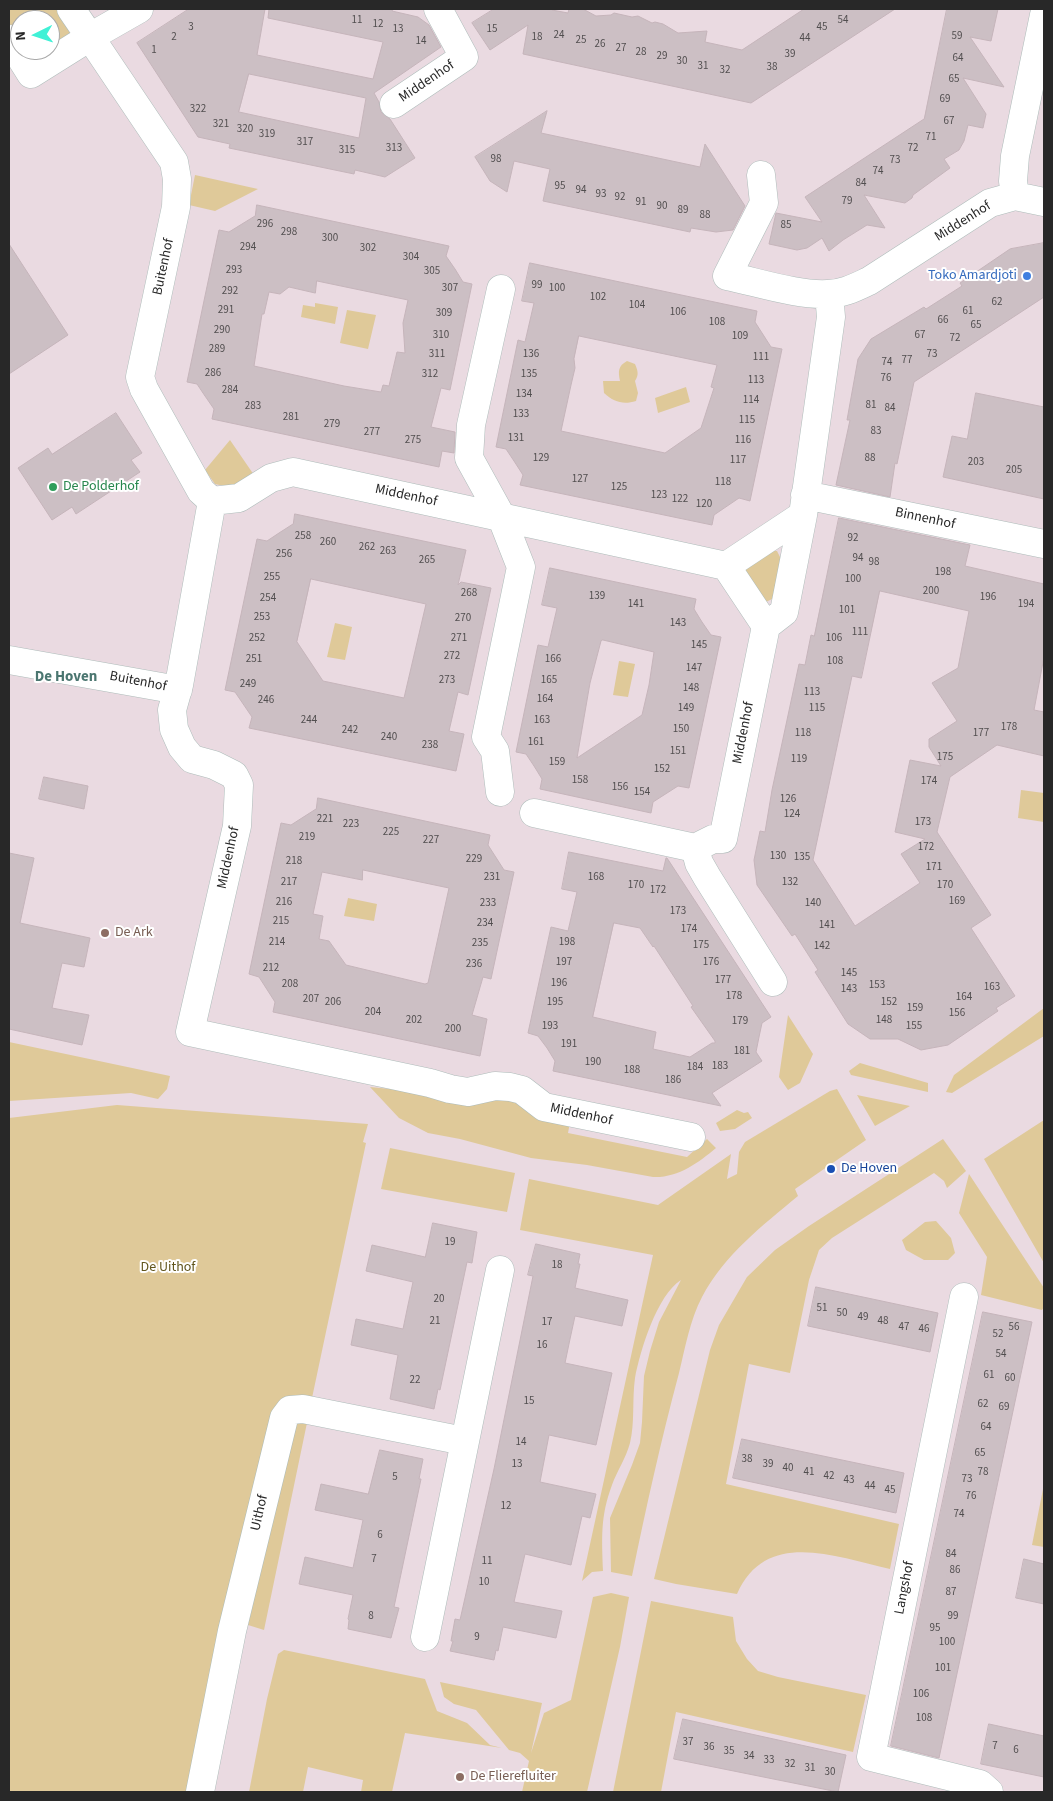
<!DOCTYPE html>
<html>
<head>
<meta charset="utf-8">
<style>
	body { margin:0 }
	#map { position:relative; width:1053px; height:1801px; overflow:hidden; background:#eadae1; font-family:"Source Sans 3",sans-serif }
	canvas { display:block }
	.frame { position:absolute; inset:0; border:10px solid #282828; pointer-events:none }
	.north { position:absolute; left:10px; top:10px; width:50px; height:50px; box-sizing:border-box; background:#fff; border:1px solid #a9a9a9; border-radius:50%; rotate:266deg; font-size:14px; font-weight:700; line-height:20px; text-align:center; color:#282828 }
	.north::after { content:''; display:block; margin:auto; width:18px; height:22px; background:#40f1d6; clip-path:polygon(50% 0,100% 100%,50% 72%,0 100%) }
</style>
</head>
<body>
<div id="map">
<canvas width="1053" height="1801"></canvas>
<div class="frame"></div>
<div class="north">N</div>
</div>
<script>
const g = document.querySelector('canvas').getContext('2d');
g.lineJoin = 'round';
function paint(path, color) { g.fillStyle = color; g.fill(path, 'evenodd'); }
function trace(path, color, width, dash) { g.strokeStyle = color; g.lineWidth = width; g.lineCap = dash ? 'butt' : 'round'; g.setLineDash(dash || []); g.stroke(path); }
function label(font, color, halo, rows, align = 'center') {
  g.font = font + ' "Source Sans 3",sans-serif'; g.lineWidth = 4; g.setLineDash([]); g.textBaseline = 'middle'; g.strokeStyle = halo; g.fillStyle = color; for (const [text, x, y, turn = 0] of rows) {
    g.save(); g.translate(x, y); g.rotate((+turn || 0) * Math.PI / 180); g.textAlign = isNaN(turn) ? turn : align; if (halo) g.strokeText(text, 0, 0); g.fillText(text, 0, 0); g.restore();
  }
}
const green = new Path2D(`
	M9 9H74L91 33 32 66 22 50H50V20H20V47L9 28Z
	M195 175 258 189 215 211 189 205Z
	M315 303 338 307 335 324 301 317 303 305 315 307Z
	M347 310 376 315 368 349 340 343Z
	M627 361 635 364C638 371 639 375 635 381L638 393 636 401C623 405 614 402 604 393L603 381H620C618 371 618 366 627 361Z
	M686 387 690 402 658 413 655 398Z
	M230 440 254 475 229 487 215 484 205 470Z
	M772 551H777L782 561 774 598 764 603 741 576 744 563Z
	M335 623 352 627 345 660 327 657Z
	M619 661 635 664 628 697 613 695Z
	M1021 790 1044 793V822L1018 818Z
	M348 898 377 904 374 921 344 916Z
	M1044 1008V1036L952 1093 946 1092 954 1075Z
	M788 1015 813 1054 800 1083 788 1090 779 1077Z
	M9 1042 170 1076 167 1089 158 1099 131 1093 9 1101Z
	M860 1063 928 1083V1092L851 1075 849 1071Z
	M370 1087 470 1097 502 1096 570 1122 568 1133 687 1157 707 1139 716 1148C698 1163 678 1178 653 1177L587 1165 531 1158 460 1139 428 1133 399 1118Z
	M837 1089 866 1140 795 1189 798 1196C762 1226 725 1254 702 1297 690 1320 685 1348 679 1373 661 1440 646 1508 632 1576L611 1572 610 1518 632 1465 640 1443 642 1422 644 1376 650 1351 659 1322 681 1280C657 1295 640 1351 635 1378 632 1399 635 1423 630 1443 626 1458 617 1471 612 1485 600 1517 602 1538 603 1571L592 1572 582 1581 653 1255 520 1230 529 1179 658 1205 731 1154 727 1179 737 1174 739 1152 745 1142 830 1091Z
	M857 1095 910 1106 875 1126Z
	M117 1105 368 1124 363 1142 366 1143 312 1398 298 1397 245 1598 212 1792H9V1118Z
	M737 1110 744 1113 748 1112 752 1118 735 1129 720 1131 716 1123Z
	M1044 1120V1263L984 1159Z
	M943 1139 966 1171 947 1188 944 1181 934 1173 832 1238 819 1250 809 1280 790 1373 749 1364 726 1484 899 1524 890 1569C836 1557 766 1528 737 1594L676 1584 654 1579 710 1350 719 1325 747 1277 775 1250 809 1226Z
	M390 1148 515 1173 507 1212 381 1189Z
	M969 1174 1044 1288V1307L1042 1310 981 1295 987 1257 959 1213Z
	M936 1221 951 1238 955 1253 948 1260H924L906 1250 902 1240 925 1222Z
	M308 1418 264 1630 248 1625 283 1463 293 1424Z
	M1043 1489H1044V1547L1032 1545Z
	M611 1593 629 1597 620 1647 587 1792H522L529 1761 520 1753 509 1750 476 1710 454 1704 444 1697 440 1682 542 1703 531 1753 544 1713 571 1700 593 1597Z
	M651 1601 733 1617 736 1641 747 1659 758 1671 778 1677 866 1695 853 1752 676 1712 661 1792H613Z
	M284 1650 425 1679 437 1711 467 1723 490 1745 502 1748 405 1733 392 1792H361L363 1780 308 1767 303 1792H249L267 1699 278 1654Z`);
const building = new Path2D(`
	M189 9H265L257 55 373 79 383 42 268 18 269 9H393L392 11 418 17 429 25 441 47 374 93 379 102 381 112 390 119 415 158 385 177 355 170 354 174 229 148 230 144 198 137 137 43ZM249 74 366 98 359 138 239 112Z
	M494 9H553L552 10 568 13 569 9H583L596 16 611 15 614 13 632 17 638 16 652 23 655 22 663 24 678 33 707 31 705 42 742 50 804 9H895L751 103 523 54 528 25 490 50 472 23Z
	M947 9H998L991 41 970 37 1004 87 963 78 986 114 983 128 968 125 964 141 959 150 944 159 950 168 913 195 912 198 905 203 864 195 885 228 867 225 843 240 829 251 822 238 807 248 797 250 769 244 776 213 822 222 805 197 924 119Z
	M547 111 541 133 700 167 705 144 745 206 733 230 716 232 691 228 690 232 543 201 550 169 514 161 507 192 490 181 475 157Z
	M257 205 449 246 446 256 455 269 463 282 472 284 450 390 441 388 431 427 455 432 454 453 442 451 439 467 212 419 214 409 205 396 197 384 187 382 205 296 219 230 229 232 255 216ZM317 281 408 300 403 323 405 353 397 352 389 386 383 385 381 392 344 386 254 366 262 314H264L269 292 280 294 289 287 315 293Z
	M1044 243V297L914 382 897 464 895 463 890 497 836 485 850 420H847L858 359 871 339 924 307 926 309 962 286 960 283 1010 249Z
	M9 244 68 335 9 374Z
	M530 263 757 311 755 322 771 347 782 349 750 501 739 498 714 515 712 525 520 485 523 475 514 461 506 449 496 447 518 340 525 342 534 303 522 301ZM579 336 717 365 711 387 714 388 701 428 665 453 561 431 571 385 575 368 574 359Z
	M976 393 1044 407V499L943 477 952 436 967 439Z
	M116 413 142 453 131 460 140 472 76 514 72 507 52 520 18 468 48 448 52 454Z
	M295 514 466 550 458 585 461 582 491 588 468 695 458 692 449 731 464 734 456 771 249 728 252 717 235 692 225 690 257 539 267 541 279 533 293 524ZM311 579 426 604 404 698 323 681 297 642Z
	M839 518 970 545 965 566 1044 584V657L1034 710 1044 712V756L997 745 950 777 937 832 991 915 971 928 1015 996 996 1008 998 1011 948 1045 921 1050 898 1039H870L848 1024 815 972 818 970 795 934 792 936 757 885 754 860 760 831 765 832 772 790 799 664 805 665 811 635 814 636ZM880 591 969 611 958 668 932 683 957 721 929 739V747L941 766 910 760 895 832 925 839 901 854 920 883 855 926 813 860 852 676 861 678Z
	M550 568 696 599 694 609 702 622 711 635 721 637 689 788 678 786 653 802 651 813 540 789 542 779 534 766 526 754 516 752 538 645 548 647 557 608 542 605ZM603 640 654 652 649 685 642 715 577 758 590 683 601 641Z
	M44 777 88 786 84 809 39 799Z
	M318 798 490 835 488 845 504 870 514 872 491 979 483 977 472 1015 487 1019 480 1056 273 1012 275 1002 259 977 249 974 281 823 291 825 316 809ZM363 870 449 888 428 983 425 984 346 965 329 941 319 939 323 916 313 914 322 872 362 880Z
	M569 852 663 871 666 858H667L771 1017 762 1023 759 1037 756 1052 762 1061 712 1093 721 1106 553 1071 555 1061 547 1048 538 1036 528 1033 551 927 568 931 577 892 562 889ZM614 923 640 928 653 947 654 946 693 1006 691 1007 715 1041V1043H712L690 1057 653 1049 656 1032 593 1017Z
	M9 853 34 858 20 923 90 938 84 967 62 963 52 1008 89 1015 82 1045 9 1029Z
	M433 1223 477 1232 472 1263 467 1262 440 1390 438 1389 434 1409 390 1399 398 1355 351 1345 356 1319 403 1329 408 1305 413 1282 366 1271 372 1245 425 1257Z
	M536 1244 580 1254 578 1264H580L575 1288 628 1300 622 1326 575 1316 570 1339 565 1363 612 1373 596 1445 549 1435 540 1482 596 1494 590 1518 582 1516 571 1565 525 1554 514 1602 562 1611 556 1638 503 1627 498 1651 496 1650 494 1660 450 1651 453 1641H451L455 1619 460 1620 494 1469 533 1276 528 1275Z
	M816 1287 938 1313 930 1352 808 1326Z
	M983 1312 1032 1322 939 1758 891 1746Z
	M742 1439 904 1473 896 1513 733 1478Z
	M380 1450 423 1459 419 1479H421L394 1607 399 1608 391 1638 348 1629 349 1620 348 1619 353 1595 299 1584 305 1557 353 1568 363 1520 315 1510 321 1484 368 1494Z
	M1024 1559 1044 1564V1604L1016 1598Z
	M683 1719 846 1755 838 1792 674 1759Z
	M989 1724 1044 1736V1777L981 1764Z`);
const street = new Path2D(`
	M71 9 90 37 139 9
	M9 39 31 74 90 37 174 162 177 179 176 207 140 377 144 389 201 491 212 501
	M394 104 464 57 438 9
	M761 175 764 203 727 276C757 282 799 296 828 294 843 294 856 287 869 281L990 203 1015 196 1013 181 1015 156 1044 15
	M1015 196 1044 202
	M805 495 1044 544
	M766 626 726 566 803 515
	M9 660 178 690
	M500 792 495 751 486 737 521 567 501 516 469 458 471 425 501 289
	M534 813 695 848
	M773 982 707 877 699 863 695 848 713 839H723L766 626 784 612 803 515 831 317 829 294
	M691 1137 544 1107 522 1090 510 1087 495 1086 468 1092 450 1089 430 1083 190 1032 237 826 239 785 234 775 214 765 192 759 182 747 174 729 172 710 179 685 212 501 239 498 271 478 293 472 726 566
	M964 1297 871 1757 980 1784 989 1792
	M425 1637 500 1270
	M200 1792 232 1631 284 1418 290 1410 303 1409 464 1441`);
const markers = [
	[1027,276,5,"#3f7fe0"],
	[53,487,5,"#2e9e5b"],
	[105,933,5,"#8d6e63"],
	[831,1169,5,"#1a4fb4"],
	[460,1777,5,"#8d6e63"]
];
const numberNames = [
	["11",357,21],
	["54",843,21],
	["12",378,25],
	["3",191,28],
	["45",822,28],
	["13",398,30],
	["15",492,30],
	["24",559,36],
	["59",957,37],
	["2",174,38],
	["18",537,38],
	["44",805,39],
	["25",581,41],
	["14",421,42],
	["26",600,45],
	["27",621,49],
	["1",154,51],
	["28",641,53],
	["39",790,55],
	["29",662,57],
	["64",958,59],
	["30",682,62],
	["31",703,67],
	["38",772,68],
	["32",725,71],
	["65",954,80],
	["69",945,100],
	["322",198,110],
	["67",949,122],
	["321",221,125],
	["320",245,130],
	["319",267,135],
	["71",931,138],
	["317",305,143],
	["313",394,149],
	["72",913,149],
	["315",347,151],
	["98",496,160],
	["73",895,161],
	["74",878,172],
	["84",861,184],
	["95",560,187],
	["94",581,191],
	["93",601,195],
	["92",620,198],
	["79",847,202],
	["91",641,203],
	["90",662,207],
	["89",683,211],
	["88",705,216],
	["296",265,225],
	["85",786,226],
	["298",289,233],
	["300",330,239],
	["294",248,248],
	["302",368,249],
	["304",411,258],
	["293",234,271],
	["305",432,272],
	["99",537,286],
	["307",450,289],
	["100",557,289],
	["292",230,292],
	["102",598,298],
	["62",997,303],
	["104",637,306],
	["291",226,311],
	["61",968,312],
	["106",678,313],
	["309",444,314],
	["66",943,321],
	["108",717,323],
	["65",976,326],
	["290",222,331],
	["310",441,336],
	["67",920,336],
	["109",740,337],
	["72",955,339],
	["289",217,350],
	["311",437,355],
	["136",531,355],
	["73",932,355],
	["111",761,358],
	["77",907,361],
	["74",887,363],
	["286",213,374],
	["312",430,375],
	["135",529,375],
	["76",886,379],
	["113",756,381],
	["284",230,391],
	["134",524,395],
	["114",751,401],
	["81",871,406],
	["283",253,407],
	["84",890,409],
	["133",521,415],
	["281",291,418],
	["115",747,421],
	["279",332,425],
	["83",876,432],
	["277",372,433],
	["131",516,439],
	["275",413,441],
	["116",743,441],
	["129",541,459],
	["88",870,459],
	["117",738,461],
	["203",976,463],
	["205",1014,471],
	["127",580,480],
	["118",723,483],
	["125",619,488],
	["123",659,496],
	["122",680,500],
	["120",704,505],
	["258",303,537],
	["92",853,539],
	["260",328,543],
	["262",367,548],
	["263",388,552],
	["256",284,555],
	["94",858,559],
	["265",427,561],
	["98",874,563],
	["198",943,573],
	["255",272,578],
	["100",853,580],
	["200",931,592],
	["268",469,594],
	["139",597,597],
	["196",988,598],
	["254",268,599],
	["141",636,605],
	["194",1026,605],
	["101",847,611],
	["253",262,618],
	["270",463,619],
	["143",678,624],
	["111",860,633],
	["252",257,639],
	["271",459,639],
	["106",834,639],
	["145",699,646],
	["272",452,657],
	["251",254,660],
	["166",553,660],
	["108",835,662],
	["147",694,669],
	["273",447,681],
	["165",549,681],
	["249",248,685],
	["148",691,689],
	["113",812,693],
	["164",545,700],
	["246",266,701],
	["149",686,709],
	["115",817,709],
	["244",309,721],
	["163",542,721],
	["178",1009,728],
	["150",681,730],
	["242",350,731],
	["118",803,734],
	["177",981,734],
	["240",389,738],
	["161",536,743],
	["238",430,746],
	["151",678,752],
	["175",945,758],
	["119",799,760],
	["159",557,763],
	["152",662,770],
	["158",580,781],
	["174",929,782],
	["156",620,788],
	["154",642,793],
	["126",788,800],
	["124",792,815],
	["221",325,820],
	["173",923,823],
	["223",351,825],
	["225",391,833],
	["219",307,838],
	["227",431,841],
	["172",926,848],
	["130",778,857],
	["135",802,858],
	["229",474,860],
	["218",294,862],
	["171",934,868],
	["231",492,878],
	["168",596,878],
	["217",289,883],
	["132",790,883],
	["170",636,886],
	["170",945,886],
	["172",658,891],
	["169",957,902],
	["216",284,903],
	["233",488,904],
	["140",813,904],
	["173",678,912],
	["215",281,922],
	["234",485,924],
	["141",827,926],
	["174",689,930],
	["214",277,943],
	["198",567,943],
	["235",480,944],
	["175",701,946],
	["142",822,947],
	["197",564,963],
	["176",711,963],
	["236",474,965],
	["212",271,969],
	["145",849,974],
	["177",723,981],
	["196",559,984],
	["208",290,985],
	["153",877,986],
	["163",992,988],
	["143",849,990],
	["178",734,997],
	["164",964,998],
	["207",311,1000],
	["206",333,1003],
	["195",555,1003],
	["152",889,1003],
	["159",915,1009],
	["204",373,1013],
	["156",957,1014],
	["202",414,1021],
	["148",884,1021],
	["179",740,1022],
	["193",550,1027],
	["155",914,1027],
	["200",453,1030],
	["191",569,1045],
	["181",742,1052],
	["190",593,1063],
	["183",720,1067],
	["184",695,1068],
	["188",632,1071],
	["186",673,1081],
	["19",450,1243],
	["18",557,1266],
	["20",439,1300],
	["51",822,1309],
	["50",842,1314],
	["49",863,1318],
	["21",435,1322],
	["48",883,1322],
	["17",547,1323],
	["47",904,1328],
	["56",1014,1328],
	["46",924,1330],
	["52",998,1335],
	["16",542,1346],
	["54",1001,1355],
	["61",989,1376],
	["60",1010,1379],
	["22",415,1381],
	["15",529,1402],
	["62",983,1405],
	["69",1004,1408],
	["64",986,1428],
	["14",521,1443],
	["65",980,1454],
	["38",747,1460],
	["13",517,1465],
	["39",768,1465],
	["40",788,1469],
	["41",809,1473],
	["78",983,1473],
	["42",829,1477],
	["5",395,1478],
	["73",967,1480],
	["43",849,1481],
	["44",870,1487],
	["45",890,1491],
	["76",971,1497],
	["12",506,1507],
	["74",959,1515],
	["6",380,1536],
	["84",951,1555],
	["7",374,1560],
	["11",487,1562],
	["86",955,1571],
	["10",484,1583],
	["87",951,1593],
	["8",371,1617],
	["99",953,1617],
	["95",935,1629],
	["9",477,1638],
	["100",947,1643],
	["101",943,1669],
	["106",921,1695],
	["108",924,1719],
	["37",688,1743],
	["7",995,1747],
	["36",709,1748],
	["6",1016,1751],
	["35",729,1752],
	["34",749,1757],
	["33",769,1761],
	["32",790,1765],
	["31",810,1769],
	["30",830,1773]
];
const streetNames = [
	["Middenhof",427,82,-34],
	["Middenhof",963,222,-32],
	["Buitenhof",164,267,-78],
	["Middenhof",406,496,12],
	["Binnenhof",925,519,12],
	["Buitenhof",138,682,11],
	["Middenhof",744,733,-79],
	["Middenhof",229,858,-78],
	["Middenhof",581,1115,12],
	["Uithof",260,1513,-77],
	["Langshof",905,1588,-79]
];
const shopNames = [
	["Toko Amardjoti",1017,276]
];
const leisureNames = [
	["De Polderhof",63,487]
];
const educationNames = [
	["De Ark",115,933],
	["De Flierefluiter",470,1777]
];
const transitNames = [
	["De Hoven",841,1169]
];
const parkNames = [
	["De Uithof",168,1268]
];
const neighbourhoodNames = [
	["De Hoven",66,678]
];
paint(green, '#dfc999');
paint(building, '#ccbfc4');
trace(building, '#c5b4ba', 1);
trace(street, '#aebcba', 29);
trace(street, '#fff', 28);
for (const [x, y, r, color] of markers) { const dot = new Path2D(); dot.arc(x, y, r, 0, 2 * Math.PI); g.fillStyle = color; g.fill(dot); trace(dot, '#fff', 2); }
label('11px', '#514e4f', null, numberNames);
label('14px', '#282828', '#fff', streetNames);
label('14px', '#366cbe', '#fff', shopNames, 'right');
label('14px', '#27864d', '#fff', leisureNames, 'left');
label('14px', '#785e54', '#fff', educationNames, 'left');
label('14px', '#164399', '#fff', transitNames, 'left');
label('14px', '#61551c', '#fff', parkNames);
label('bold 15px', '#4b7670', '#fff', neighbourhoodNames);
</script>
</body>
</html>
